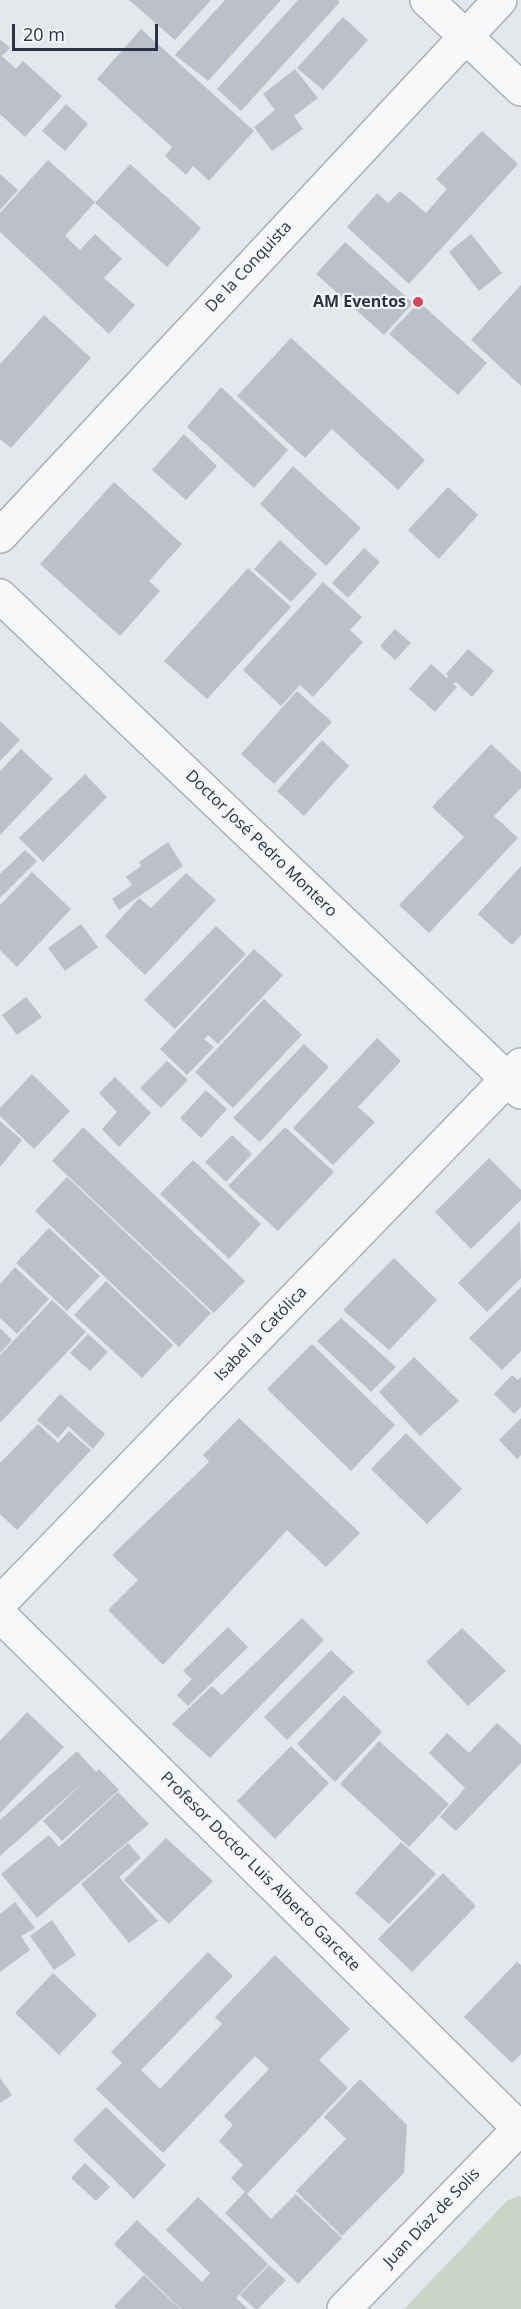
<!DOCTYPE html>
<html>
<head>
<meta charset="utf-8">
<style>
	body { margin:0 }
	#map { position:relative; width:521px; height:2309px; overflow:hidden; background:#e4e7ec; font-family:"Open Sans",sans-serif }
	canvas { display:block }
	.scale { position:absolute; left:12px; top:24px; width:146px; height:27px; box-sizing:border-box; border:3px solid #2b3445; border-top:0; padding-left:8px; font-size:18px; line-height:21px; white-space:nowrap; color:#2b3445; -webkit-text-stroke:4px #f4f6f9; paint-order:stroke }
</style>
</head>
<body>
<div id="map">
<canvas width="521" height="2309"></canvas>
<div class="scale">20 m</div>
</div>
<script>
const g = document.querySelector('canvas').getContext('2d');
g.lineJoin = 'round';
function paint(path, color) { g.fillStyle = color; g.fill(path, 'evenodd'); }
function trace(path, color, width, dash) { g.strokeStyle = color; g.lineWidth = width; g.lineCap = dash ? 'butt' : 'round'; g.setLineDash(dash || []); g.stroke(path); }
function label(font, color, halo, rows, align = 'center') {
  g.font = font + ' "Open Sans",sans-serif'; g.lineWidth = 4.5; g.setLineDash([]); g.textBaseline = 'middle'; g.strokeStyle = halo; g.fillStyle = color; for (const [text, x, y, turn = 0] of rows) {
    g.save(); g.translate(x, y); g.rotate((+turn || 0) * Math.PI / 180); g.textAlign = isNaN(turn) ? turn : align; if (halo) g.strokeText(text, 0, 0); g.fillText(text, 0, 0); g.restore();
  }
}
const green = new Path2D(`
	M518 2196 521 2197V2309H404L507 2201Z`);
const building = new Path2D(`
	M129 0H211L175 40Z
	M225 0H281L208 81 175 55Z
	M298 0H338L340 2 241 111 217 89Z
	M343 17 368 40 323 90 297 68Z
	M141 29 254 131 209 181 193 166 186 175 165 156 172 147 97 79Z
	M0 39 10 48 2 56 16 69 23 61 62 96 25 137 0 114Z
	M295 69 318 98 294 116 303 129 272 151 254 127 275 110 263 94Z
	M66 104 88 124 65 151 42 131Z
	M482 131 518 164 409 284 347 227 377 193 388 203 400 191 426 213 447 189 436 179Z
	M48 160 95 202 65 236 80 250 95 234 122 259 104 278 135 305 109 334 0 232V213Z
	M130 164 201 228 167 267 95 203Z
	M0 174 18 190 0 210Z
	M471 234 502 273 479 291 449 252Z
	M345 242 413 303 384 335 316 274Z
	M521 285V386L471 340Z
	M419 302 487 363 458 395 389 334Z
	M44 315 91 358 11 448 0 439V364Z
	M291 338 425 460 398 490 332 429 305 458 237 396Z
	M221 387 288 450 254 488 187 427Z
	M184 434 217 466 186 500 152 470Z
	M293 466 361 528 326 566 260 504Z
	M114 482 182 544 149 581 160 591 120 636 40 564Z
	M448 487 478 515 439 559 408 530Z
	M280 540 317 574 291 602 254 569Z
	M364 548 380 562 348 598 332 583Z
	M248 568 291 607 207 699 164 661Z
	M323 582 362 617 350 630 363 642 313 697 300 685 281 706 243 670Z
	M395 629 411 643 395 660 380 646Z
	M468 649 494 671 472 697 456 682 453 684 457 687 435 712 409 689 431 664 447 678 448 676 446 674Z
	M297 691 332 722 274 784 241 754Z
	M0 721 20 740 0 761Z
	M322 740 349 766 304 816 277 791Z
	M491 744 521 772V788L494 816 518 838 429 933 399 905 464 837 432 807Z
	M21 749 53 779 0 835V771Z
	M85 774 107 797 43 862 19 838Z
	M168 842 183 866 119 910 112 899 132 885 126 877 141 866 139 862Z
	M25 850 37 861 0 898V874Z
	M521 866V935L512 945 478 914Z
	M32 872 71 909 17 967 0 950V905Z
	M186 873 216 900 145 975 105 936 139 898 151 908Z
	M81 924 98 947 65 971 48 948Z
	M216 926 246 954 175 1029 144 1000Z
	M254 949 283 975 218 1044 208 1035 204 1039 214 1047 187 1075 160 1049Z
	M26 997 42 1017 17 1035 2 1015Z
	M264 999 302 1035 233 1108 195 1072Z
	M377 1038 401 1061 358 1107 375 1122 333 1165 293 1128Z
	M304 1044 329 1067 260 1142 233 1118Z
	M167 1061 188 1080 161 1108 140 1088Z
	M32 1074 70 1111 34 1149 0 1116V1108Z
	M115 1077 151 1113 119 1147 102 1129 117 1112 99 1093Z
	M206 1090 227 1109 201 1138 180 1118Z
	M0 1121 22 1140 0 1167Z
	M83 1127 245 1281 214 1313 52 1161Z
	M285 1127 334 1172 278 1231 228 1186Z
	M232 1135 252 1154 226 1182 205 1162Z
	M489 1158 521 1190V1200L471 1249 435 1212Z
	M193 1160 261 1224 229 1259 160 1194Z
	M67 1177 211 1313 179 1347 35 1211Z
	M520 1221 521 1278 487 1312 458 1283Z
	M49 1228 100 1276 67 1311 16 1263Z
	M394 1258 437 1300 389 1350 343 1310Z
	M15 1267 49 1299 17 1334 0 1318V1284Z
	M106 1281 173 1345 142 1378 74 1315Z
	M521 1287V1351L502 1370 469 1338Z
	M52 1300 86 1332 0 1423V1355Z
	M341 1318 396 1367 371 1392 317 1341Z
	M0 1328 12 1340 0 1353Z
	M88 1334 108 1352 90 1371 70 1353Z
	M312 1344 395 1425 351 1471 267 1389Z
	M414 1357 459 1401 420 1436 379 1392Z
	M512 1375 518 1380 521 1377V1407L514 1414 494 1394Z
	M60 1394 105 1434 93 1449 68 1426 58 1438 37 1420Z
	M239 1418 360 1533 326 1567 287 1530 163 1665 108 1610 138 1580 112 1555 209 1462 203 1455Z
	M521 1418V1455L517 1459 499 1440Z
	M38 1424 58 1443 69 1431 91 1450 17 1530 0 1514V1463Z
	M406 1433 462 1489 427 1524 371 1469Z
	M302 1618 324 1640 210 1758 172 1724 212 1686 222 1695Z
	M228 1627 248 1647 188 1706 177 1695 192 1679 183 1671Z
	M462 1628 506 1671 468 1706 426 1662Z
	M331 1650 354 1672 287 1740 264 1717Z
	M344 1695 382 1732 335 1782 297 1744Z
	M27 1712 64 1747 0 1813V1741Z
	M497 1723 521 1745V1763L456 1831 440 1817 465 1788 429 1753 447 1733 469 1753Z
	M379 1741 449 1804 409 1847 340 1784Z
	M291 1746 329 1783 275 1839 237 1801Z
	M77 1751 96 1772 99 1769 119 1790 62 1841 43 1821 88 1778 0 1856V1820Z
	M118 1792 149 1824 37 1918 1 1874 49 1835 59 1847Z
	M166 1838 213 1881 169 1924 124 1880Z
	M401 1842 436 1874 389 1924 355 1893Z
	M128 1843 141 1858 119 1877 158 1921 129 1943 81 1884Z
	M443 1873 476 1906 412 1972 378 1939Z
	M15 1902 35 1928 21 1936 30 1950 0 1972V1914Z
	M52 1920 76 1955 54 1970 30 1936Z
	M208 1952 233 1976 141 2070 160 2089 222 2024 215 2017 275 1955 350 2029 319 2060 348 2088 247 2194 271 2219 296 2194 342 2238 298 2284 225 2213 245 2192 231 2178 243 2165 219 2141 233 2125 224 2116 269 2069 255 2056 163 2153 96 2089 122 2063 111 2052Z
	M517 1962 521 1965V2054L512 2063 464 2017Z
	M53 1973 97 2015 59 2055 15 2013Z
	M0 2078 12 2095 0 2103Z
	M360 2079 407 2125 404 2173 342 2236 296 2191 346 2139 324 2117Z
	M106 2107 166 2165 134 2199 73 2140Z
	M85 2163 110 2187 96 2201 71 2178Z
	M198 2197 268 2264 236 2298 248 2309H181L114 2244 137 2220 202 2282 210 2273 166 2230Z
	M269 2265 286 2280 258 2309H255L240 2295Z
	M144 2275 180 2309H117L114 2306Z`);
const minor = new Path2D(`
	M427 0 521 89
	M0 536 500 0
	M0 596 521 1092
	M0 1603 521 1065
	M0 1615 521 2130
	M344 2309 521 2127`);
const markers = [
	[418,302,6,"#d1495b"]
];
const streetNames = [
	["De la Conquista",249,267,-47],
	["Doctor José Pedro Montero",261,844,44],
	["Isabel la Católica",261,1334,-46],
	["Profesor Doctor Luis Alberto Garcete",260,1872,45],
	["Juan Díaz de Solis",432,2218,-46]
];
const poiNames = [
	["AM Eventos",406,302]
];
paint(green, '#c9d6c5');
paint(building, '#bbc0ca');
trace(minor, '#a9aeb7', 36);
trace(minor, '#f7f8fa', 33);
for (const [x, y, r, color] of markers) { const dot = new Path2D(); dot.arc(x, y, r, 0, 2 * Math.PI); g.fillStyle = color; g.fill(dot); trace(dot, '#f4f6f9', 2); }
label('16px', '#2b3445', '#f4f6f9', streetNames);
label('bold 16px', '#2b3445', '#f4f6f9', poiNames, 'right');
</script>
</body>
</html>
